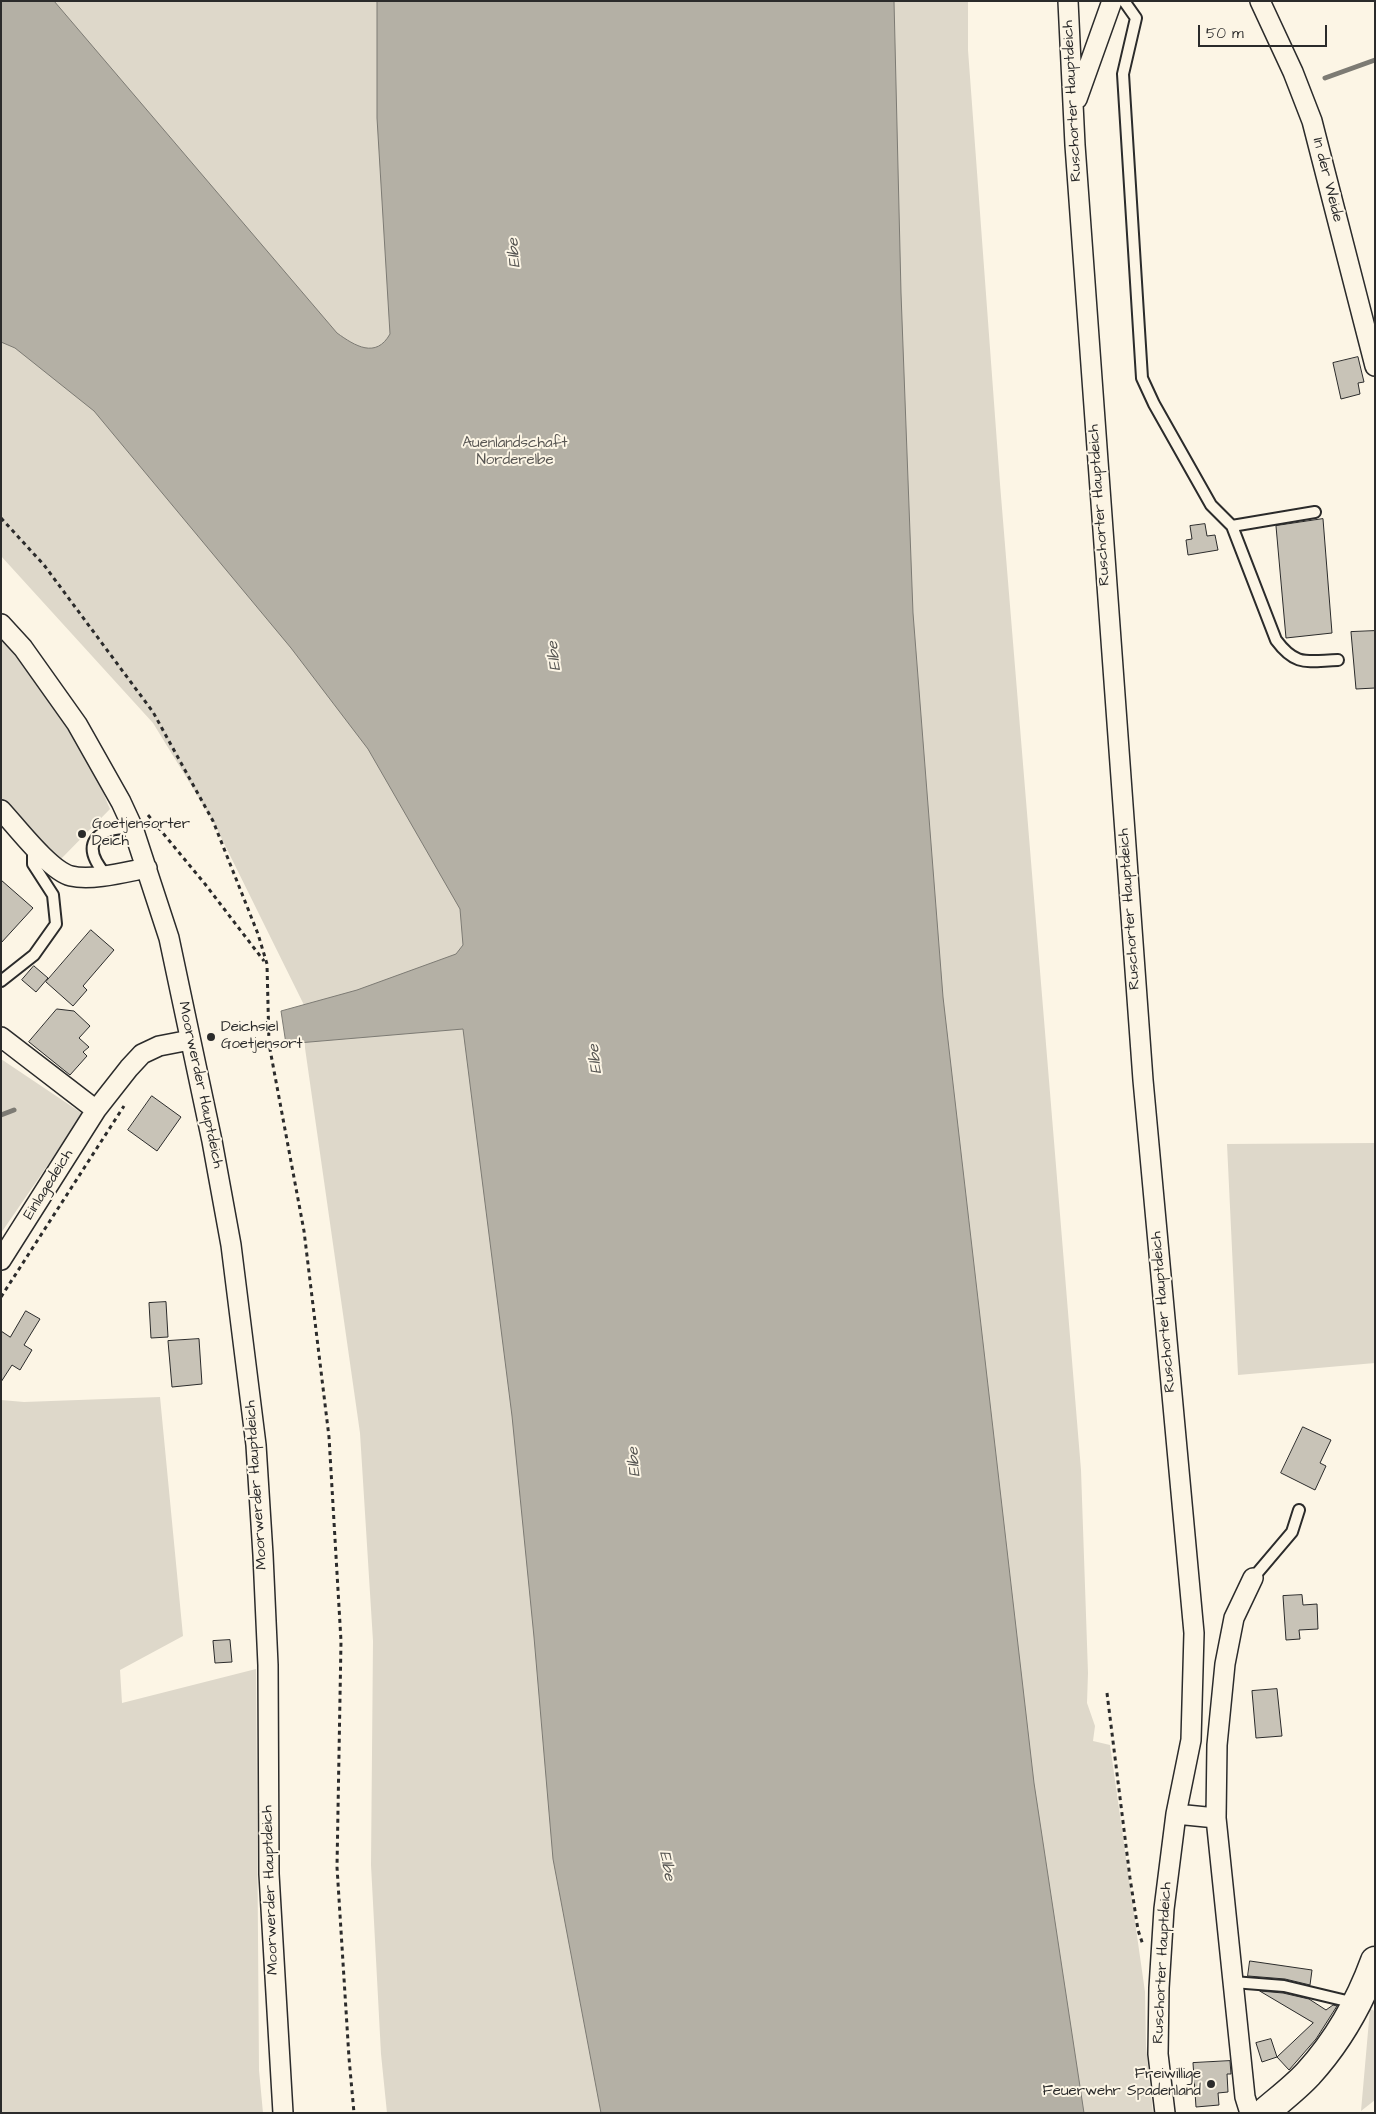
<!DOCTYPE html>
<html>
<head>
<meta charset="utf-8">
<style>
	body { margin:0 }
	#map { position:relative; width:1376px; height:2114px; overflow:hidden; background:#fcf5e5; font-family:"Architects Daughter",sans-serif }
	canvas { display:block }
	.frame { position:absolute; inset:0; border:2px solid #2b2b2b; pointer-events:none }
	.scale { position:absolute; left:1198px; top:25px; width:129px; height:22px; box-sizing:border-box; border:2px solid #2b2b2b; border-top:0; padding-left:6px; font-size:15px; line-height:18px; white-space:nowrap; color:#2b2b2b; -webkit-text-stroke:4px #fcf5e5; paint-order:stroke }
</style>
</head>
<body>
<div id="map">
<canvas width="1376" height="2114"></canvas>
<div class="frame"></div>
<div class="scale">50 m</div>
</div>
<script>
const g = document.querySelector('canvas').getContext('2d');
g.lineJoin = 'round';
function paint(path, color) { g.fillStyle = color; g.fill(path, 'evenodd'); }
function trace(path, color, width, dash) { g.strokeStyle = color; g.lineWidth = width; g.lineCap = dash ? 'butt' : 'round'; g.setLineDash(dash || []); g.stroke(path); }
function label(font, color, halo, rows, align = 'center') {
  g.font = font + ' "Architects Daughter",sans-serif'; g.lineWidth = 4; g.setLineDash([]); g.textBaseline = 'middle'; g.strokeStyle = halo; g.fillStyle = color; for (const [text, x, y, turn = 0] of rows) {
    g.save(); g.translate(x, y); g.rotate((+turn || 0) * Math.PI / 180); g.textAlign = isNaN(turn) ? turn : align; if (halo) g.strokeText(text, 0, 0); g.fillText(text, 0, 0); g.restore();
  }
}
const green = new Path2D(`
	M1 1H968V50L1000 484 1081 1470 1088 1673 1087 1703 1095 1726 1093 1741 1110 1745 1145 1992 1146 2046 1153 2113H387L381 2054 371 1865 373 1641 360 1433 305 1048 304 1005 213 821 153 723 1 556Z
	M1 640C33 673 72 729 93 770 100 782 104 796 110 809L58 862 1 802Z
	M1 1059 83 1114 1 1233Z
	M1375 1143V1363L1238 1375 1227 1144Z
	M160 1397 183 1636 120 1670 122 1703 256 1669 259 2070 263 2113H1V1400L24 1402Z
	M1370 2009 1375 2011V2100L1361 2111Z`);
const water = new Path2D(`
	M1 1H54L337 333C355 346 376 359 390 334L377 118V1H894L901 293 913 613 943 997 1034 1783 1084 2113H601L553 1859 534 1637 512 1416 463 1029 286 1044 281 1011 357 990 456 954 463 945 460 909 368 749 291 648 94 411 15 348 1 342Z`);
const stream = new Path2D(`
	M1325 78 1375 60
	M1 1115 14 1110`);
const building = new Path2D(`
	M1358 357 1364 382 1358 383 1360 394 1341 399 1333 363Z
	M1323 519 1332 633 1286 638 1276 526Z
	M1205 524 1207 536 1215 535 1218 550 1188 555 1186 540 1192 539 1190 526Z
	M1375 631V688L1356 689 1351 632Z
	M1 880 33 908 1 943Z
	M91 930 114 950 83 986 87 990 73 1006 46 982Z
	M34 966 48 978 36 992 22 980Z
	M57 1009 74 1011 90 1026 79 1038 89 1047 83 1052 87 1056 70 1075 29 1042Z
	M152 1096 181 1117 157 1151 128 1130Z
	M166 1302 168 1337 151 1338 149 1303Z
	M26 1311 40 1319 24 1345 32 1350 20 1370 12 1365 1 1382V1331L10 1337Z
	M199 1339 202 1384 172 1387 168 1341Z
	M1303 1427 1331 1440 1320 1463 1326 1466 1315 1490 1281 1473Z
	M1302 1595 1303 1605 1317 1604 1318 1629 1299 1630 1300 1639 1286 1640 1283 1596Z
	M230 1640 232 1662 215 1663 213 1641Z
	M1277 1689 1282 1736 1256 1738 1252 1691Z
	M1250 1961 1312 1970 1310 1985 1285 1979 1248 1976Z
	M1260 1991 1283 1993 1309 1999 1326 2010 1333 2005 1337 2006 1316 2039 1289 2070 1277 2057 1313 2023Z
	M1271 2039 1277 2057 1262 2062 1256 2043Z
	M1230 2061 1231 2074H1227L1228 2092 1218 2093 1219 2105 1196 2107 1193 2063Z`);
const path = new Path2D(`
	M1 518 44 565 153 712 213 821 258 934 267 964 269 1044 304 1231 329 1437 341 1641 337 1867 349 2058 354 2113
	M148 815 205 884 264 961
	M1 1297 124 1106
	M1107 1693 1130 1878 1138 1930 1143 1945`);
const lane = new Path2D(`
	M1124 1 1136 18 1123 74 1142 378 1154 404 1211 505 1232 526 1276 640C1296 667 1307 661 1338 660
	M1232 526 1315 512
	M106 875C79 844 96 827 133 828
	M1 981 34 955 56 924 53 895 33 864V849
	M1253 1578 1292 1532 1299 1510
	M1233 1982 1284 1986 1355 2003`);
const street = new Path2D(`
	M1068 1 1075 145 1143 1080 1194 1633 1191 1740 1176 1814 1164 1909 1159 1988 1158 2054 1165 2113
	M1260 1 1293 72 1312 121 1375 366
	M1077 99 1112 1
	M1 624 23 648 77 724 121 802 133 828 169 938 212 1141 231 1245 256 1445 263 1555 268 1665 269 1874 283 2113
	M1 810C16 826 50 871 71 876 92 881 126 872 147 868
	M1 1037 96 1110
	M1 1260 96 1110 129 1068 142 1054 159 1046 190 1040
	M1176 1814 1216 1818 1245 2097 1250 2113
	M1216 1818 1217 1745 1225 1664 1234 1618 1253 1578`);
const secondary = new Path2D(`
	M1264 2113C1279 2100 1295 2088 1308 2074 1338 2041 1360 2002 1375 1961`);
const markers = [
	[82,834,5,"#2b2b2b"],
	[211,1037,5,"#2b2b2b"],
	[1211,2084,5,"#2b2b2b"]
];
const streetNames = [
	["Ruschorter Hauptdeich",1073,101,-93],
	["In der Weide",1327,180,76],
	["Ruschorter Hauptdeich",1100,505,-94],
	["Ruschorter Hauptdeich",1130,909,-94],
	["Moorwerder Hauptdeich",200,1085,78],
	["Einlagedeich",49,1185,-58],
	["Ruschorter Hauptdeich",1164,1312,-95],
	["Moorwerder Hauptdeich",257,1485,-94],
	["Moorwerder Hauptdeich",271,1890,-92],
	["Ruschorter Hauptdeich",1163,1963,-87]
];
const parkNames = [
	["Auenlandschaft",515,444],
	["Norderelbe",515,461]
];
const poiNames = [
	["Goetjensorter",92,825],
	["Deich",92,842],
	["Deichsiel",221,1028],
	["Goetjensort",221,1045],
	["Freiwillige",1201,2075,"right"],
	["Feuerwehr Spadenland",1201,2092,"right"]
];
const waterNames = [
	["Elbe",515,253,-94],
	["Elbe",555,656,-96],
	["Elbe",596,1059,-96],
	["Elbe",635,1462,-94],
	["Elbe",666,1866,79]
];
paint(green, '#ded8ca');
paint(water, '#b4b0a5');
trace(water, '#7d7b74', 1);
trace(stream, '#7d7b74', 5);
paint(building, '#c8c3b7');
trace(building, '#2b2b2b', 1);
trace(lane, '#2b2b2b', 14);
trace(street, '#2b2b2b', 22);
trace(secondary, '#2b2b2b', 31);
trace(path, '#2b2b2b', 3, [4, 4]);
trace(lane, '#fcf5e5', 10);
trace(street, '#fcf5e5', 19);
trace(secondary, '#fcf5e5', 28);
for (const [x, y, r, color] of markers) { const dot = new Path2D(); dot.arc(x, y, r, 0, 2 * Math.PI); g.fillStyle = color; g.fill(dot); trace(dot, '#fcf5e5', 2); }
label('15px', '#2b2b2b', '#fcf5e5', streetNames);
label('15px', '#585653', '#fcf5e5', parkNames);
label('15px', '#2b2b2b', '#fcf5e5', poiNames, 'left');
label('italic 16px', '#545350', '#fcf5e5', waterNames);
</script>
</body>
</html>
